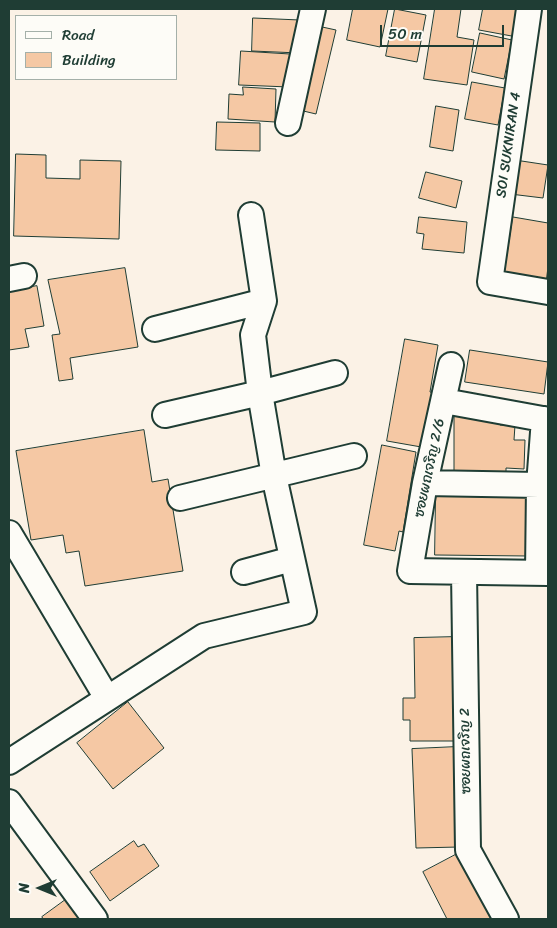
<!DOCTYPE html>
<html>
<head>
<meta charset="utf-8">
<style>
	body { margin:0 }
	#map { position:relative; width:557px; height:928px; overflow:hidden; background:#fbf2e6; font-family:Sriracha,sans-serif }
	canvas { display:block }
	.frame { position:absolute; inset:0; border:10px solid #1f3d34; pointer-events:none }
	.legend { position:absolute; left:15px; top:15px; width:162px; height:65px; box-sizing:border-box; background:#fdfcf7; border:1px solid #a4b0a9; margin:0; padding:6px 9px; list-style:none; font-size:15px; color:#1f3d34 }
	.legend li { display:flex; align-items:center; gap:10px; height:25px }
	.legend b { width:25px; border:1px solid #a4b0a9 }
	.north { position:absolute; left:15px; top:863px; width:50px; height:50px; -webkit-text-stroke:4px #fdfcf7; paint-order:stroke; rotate:270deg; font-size:14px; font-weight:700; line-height:20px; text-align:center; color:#1f3d34 }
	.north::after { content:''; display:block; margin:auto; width:18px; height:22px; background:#1f3d34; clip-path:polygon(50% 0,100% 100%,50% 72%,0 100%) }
	.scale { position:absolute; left:380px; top:25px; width:124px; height:22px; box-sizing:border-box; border:2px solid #1f3d34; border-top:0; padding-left:6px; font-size:15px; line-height:18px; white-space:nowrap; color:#1f3d34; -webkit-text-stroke:4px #fdfcf7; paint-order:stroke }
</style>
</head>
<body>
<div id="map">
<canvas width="557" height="928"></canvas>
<div class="frame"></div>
<ul class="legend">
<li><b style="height:6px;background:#fdfcf7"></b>Road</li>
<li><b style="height:14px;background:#f5c8a4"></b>Building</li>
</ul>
<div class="north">N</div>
<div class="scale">50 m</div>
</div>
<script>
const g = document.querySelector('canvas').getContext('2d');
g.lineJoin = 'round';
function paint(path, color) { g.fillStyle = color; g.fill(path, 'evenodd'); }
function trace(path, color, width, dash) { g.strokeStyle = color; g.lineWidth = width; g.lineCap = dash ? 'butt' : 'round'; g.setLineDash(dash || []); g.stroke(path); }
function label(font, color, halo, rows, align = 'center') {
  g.font = font + ' Sriracha,"Playpen Sans Thai",sans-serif'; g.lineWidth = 5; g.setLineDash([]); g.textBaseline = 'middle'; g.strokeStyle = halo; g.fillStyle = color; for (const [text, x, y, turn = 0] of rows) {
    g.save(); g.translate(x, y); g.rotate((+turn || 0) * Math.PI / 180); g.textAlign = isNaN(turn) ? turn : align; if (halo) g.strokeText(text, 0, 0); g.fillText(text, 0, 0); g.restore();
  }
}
const building = new Path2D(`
	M353 9H388L380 47 347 40Z
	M395 9 426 15 417 62 386 56Z
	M435 9H461L457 37 474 40 467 85 424 79Z
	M483 9H522L517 37 479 30Z
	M253 18 300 20 299 53 252 51Z
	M313 25 336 30 316 114 295 109Z
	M480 33 512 40 504 79 472 72Z
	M241 51 290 54 289 87 239 85Z
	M472 82 505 88 498 125 465 119Z
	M243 87 276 89 275 122 228 119 229 94 243 95Z
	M436 106 459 110 453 151 430 147Z
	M217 122 260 123V151L216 150Z
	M16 154 46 155V178L80 179V160L121 161 119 239 14 236Z
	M515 160 548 165 543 198 510 194Z
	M426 172 462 181 456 208 419 198Z
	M419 217 467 222 464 253 422 249 424 234 417 233Z
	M513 217 548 223V267L546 283 504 276Z
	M125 268 138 347 70 358 73 379 59 381 52 335 60 334 48 280Z
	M37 286 44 326 25 329 29 347 9 350V291Z
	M405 339 438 345 430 392 437 394 427 448 387 441Z
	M470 350 548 362 544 394 465 382Z
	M500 415V425H515L514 440H525L524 469 506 468V476L454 475V416L482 417Z
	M144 430 152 482 168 479 183 571 85 586 79 551 66 553 63 535 31 540 16 451Z
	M382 445 416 452 403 532 399 531 395 551 364 545Z
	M436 492 531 493 528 556 435 555Z
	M455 637 456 741H410V720H403V698H415L414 638Z
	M128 702 164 748 113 789 77 743Z
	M456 747 459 847 416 848 412 749Z
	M134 841 138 847 144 844 159 866 110 901 90 872Z
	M459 853 493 919H447L423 872Z
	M75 893 93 919H43L42 917Z`);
const minor = new Path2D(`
	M529 9 490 282 548 292
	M288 123 313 9
	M9 279 24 276
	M155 329 264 301
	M451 365 425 483 410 571 548 573
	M444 401 548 420
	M165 415 260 393 335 373
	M425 483 539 485
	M180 498 354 456
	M9 533 107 698
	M244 572 292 559
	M464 572 468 850 506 919
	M538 573 539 485 544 419
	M9 762 204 636 304 612 274 476 260 393 253 335 264 301 251 215
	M9 802 95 919`);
const streetNames = [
	["SOI SUKNIRAN 4",509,145,-82],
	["ซอยผถเจริญ 2/6",430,468,-78],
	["ซอยผถเจริญ 2",466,751,-91]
];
paint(building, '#f5c8a4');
trace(building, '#1f3d34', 1);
trace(minor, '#1f3d34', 28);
trace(minor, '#fdfcf7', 24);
label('14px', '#1f3d34', '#fdfcf7', streetNames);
</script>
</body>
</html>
